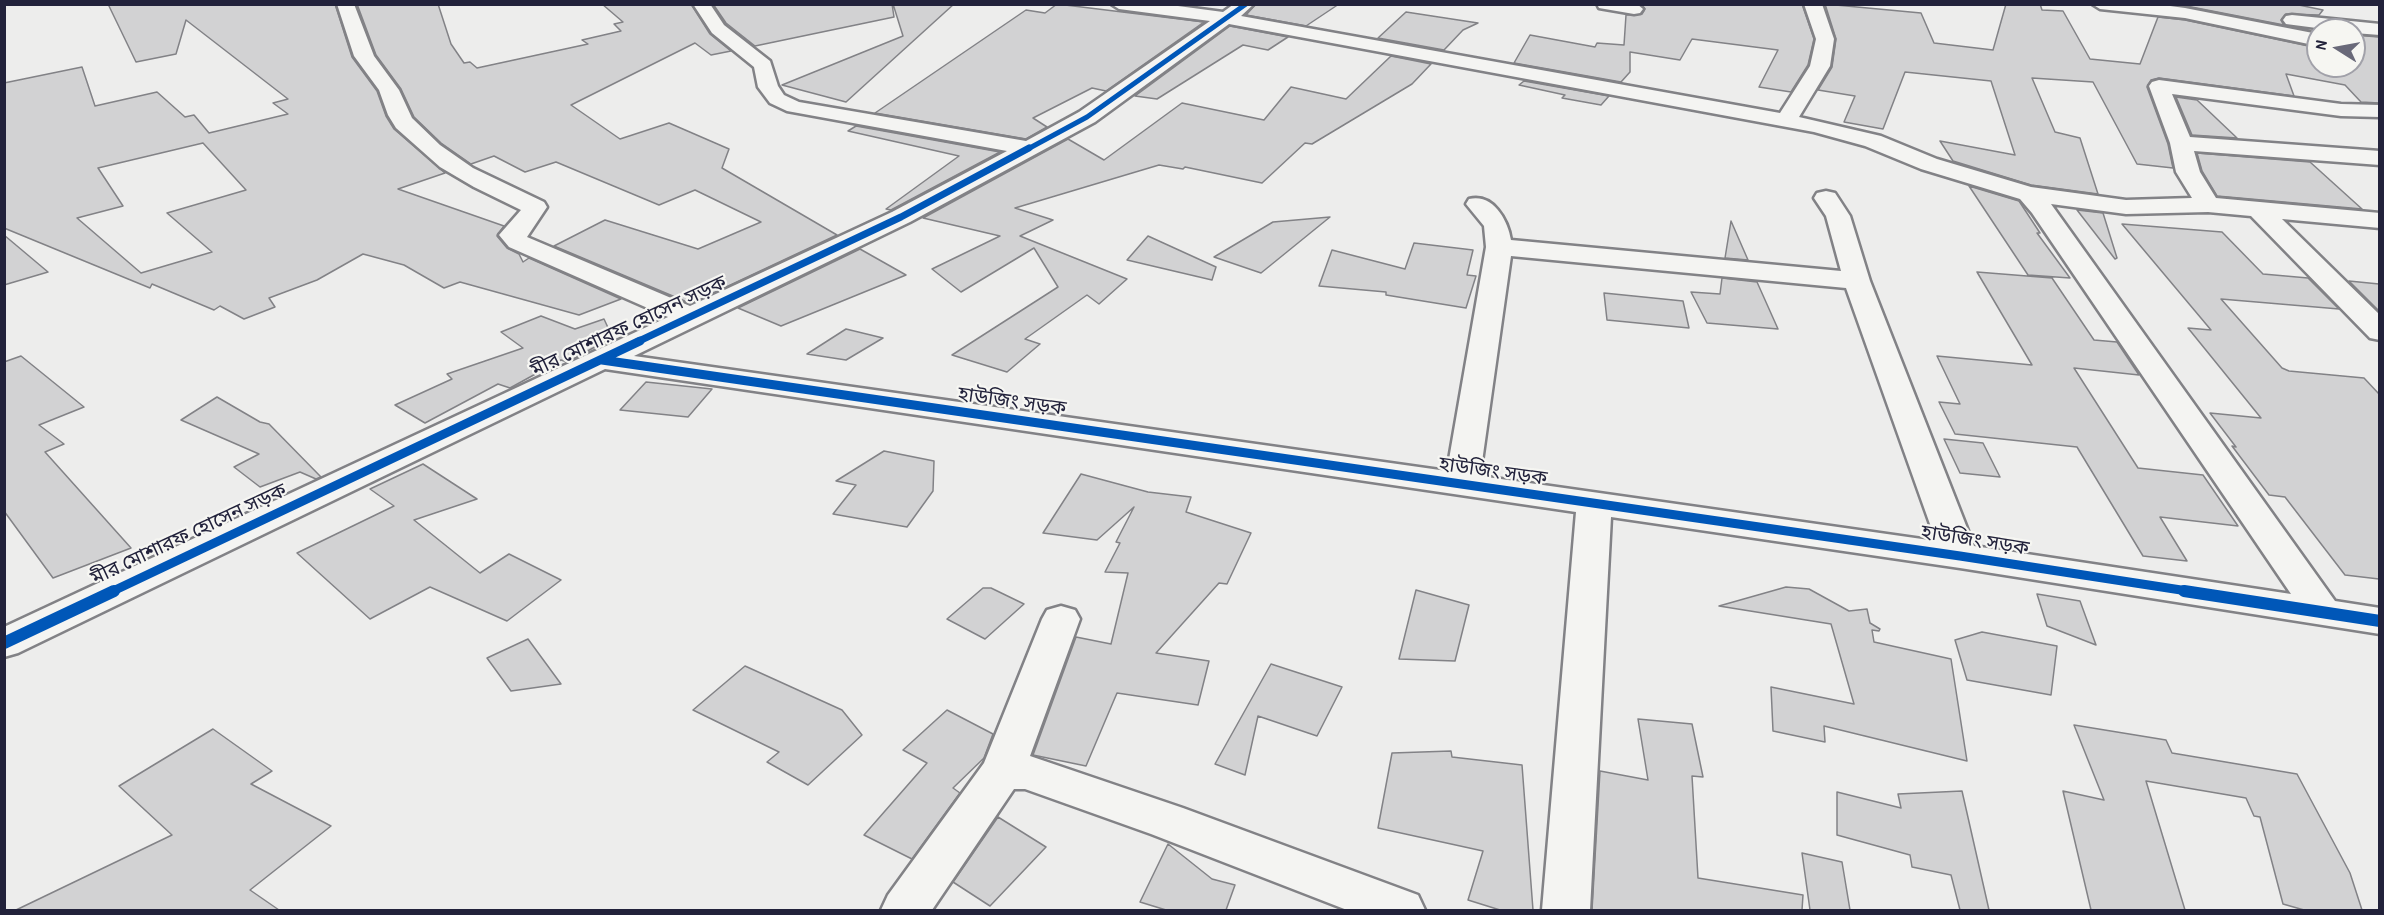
<!DOCTYPE html>
<html>
<head>
<meta charset="utf-8">
<style>
	body { margin:0 }
	#map { position:relative; width:2384px; height:915px; overflow:hidden; background:#ededec; font-family:"Patrick Hand",sans-serif }
	canvas { display:block }
	.frame { position:absolute; inset:0; border:6px solid #22223b; pointer-events:none }
	.north { position:absolute; left:2306px; top:18px; width:60px; height:60px; box-sizing:border-box; background:#f6f6f2; border:2px solid #a1a1a9; border-radius:50%; rotate:281deg; font-size:16px; font-weight:700; line-height:24px; text-align:center; color:#22223b }
	.north::after { content:''; display:block; margin:auto; width:21px; height:27px; background:#696979; clip-path:polygon(50% 0,100% 100%,50% 72%,0 100%) }
</style>
</head>
<body>
<div id="map">
<canvas width="2384" height="915"></canvas>
<div class="frame"></div>
<div class="north">N</div>
</div>
<script>
const g = document.querySelector('canvas').getContext('2d');
g.lineJoin = 'round';
function paint(path, color) { g.fillStyle = color; g.fill(path, 'evenodd'); }
function trace(path, color, width, dash) { g.strokeStyle = color; g.lineWidth = width; g.lineCap = dash ? 'butt' : 'round'; g.setLineDash(dash || []); g.stroke(path); }
function label(font, color, halo, rows, align = 'center') {
  g.font = font + ' "Patrick Hand","Noto Sans Bengali",sans-serif'; g.lineWidth = 4.5; g.setLineDash([]); g.textBaseline = 'middle'; g.strokeStyle = halo; g.fillStyle = color; for (const [text, x, y, turn = 0] of rows) {
    g.save(); g.translate(x, y); g.rotate((+turn || 0) * Math.PI / 180); g.textAlign = isNaN(turn) ? turn : align; if (halo) g.strokeText(text, 0, 0); g.fillText(text, 0, 0); g.restore();
  }
}
const building = new Path2D(`
	M108 4H335L352 57 377 91 386 116 394 129 445 173 398 189 504 226 497 236 507 248 519 254 523 262 529 258 621 299 579 315 460 282 444 288 404 265 363 254 317 280 269 298 275 307 244 319 220 306 214 310 152 284 150 288 4 228V83L82 67 95 106 157 92 185 117 194 115 209 133 288 114 273 103 288 99 186 20 176 54 136 62ZM203 143 246 190 167 213 212 252 141 273 77 218 123 206 98 168Z
	M357 4H438L451 44 464 63 470 62 477 68 588 44 582 40 621 31 614 24 623 22 602 4H691L710 34 731 51 711 55 695 43 571 105 620 139 669 123 729 149 722 168 837 235 707 296 702 294 687 302 554 246 605 220 698 249 761 222 695 190 659 205 556 162 525 172 494 156 471 164 441 143 414 117 401 89 376 55Z
	M713 4H892L894 17 755 46 726 23Z
	M893 4H954L846 102 782 85 903 36Z
	M1057 4 1204 22 1106 91 1092 88 1033 118 1047 127 1026 139 875 113 1026 10 1045 13Z
	M1256 4H1339L1306 26 1246 15Z
	M1641 4H1802L1814 39 1808 65 1791 92 1759 87 1778 50 1692 39 1680 60 1630 52V72L1621 82 1514 63 1530 35 1595 47 1597 43 1624 45 1626 15 1642 14 1645 9Z
	M1825 4 1921 13 1934 43 1993 50 2006 4H2040L2042 10 2063 11 2090 59 2140 64 2158 17 2185 20 2318 48V66H2354V35L2379 37V103L2361 102 2345 85 2286 74 2294 96 2159 78 2151 80 2147 87 2168 144 2173 168 2137 164 2093 82 2032 78 2055 132 2080 138 2098 194 2031 185 1953 161 1940 141 2015 155 1991 81 1905 72 1883 129 1844 122 1855 96 1818 90 1832 67 1836 39Z
	M2176 4H2294L2323 10 2319 15 2286 14 2281 20 2284 25Z
	M1406 12 1478 23 1463 30 1444 50 1378 38Z
	M1230 26 1288 37 1268 50 1243 45 1157 99 1135 96Z
	M1391 56 1431 64 1412 84 1312 144 1305 143 1262 183 1185 167 1183 169 1159 165 1015 208 1053 220 1020 236 1127 279 1099 304 1087 295 1025 339 1040 344 1007 372 952 355 1058 287 1034 248 961 292 932 269 1000 236 923 218 1068 139 1104 160 1182 103 1264 120 1291 87 1346 99Z
	M1524 81 1609 96 1601 105 1562 98 1565 95 1519 85Z
	M2176 97 2197 100 2237 138 2192 135Z
	M856 126 1000 152 891 210 886 209 959 156 848 131Z
	M2197 153 2310 162 2362 209 2217 196 2202 171Z
	M1969 186 2019 201 2040 233H2037L2070 278 2028 275Z
	M2077 210 2103 213 2117 258 2115 259Z
	M1330 217 1261 273 1214 257 1273 222Z
	M1731 221 1748 260 1725 258Z
	M2122 224 2222 232 2263 274 2308 278 2339 309 2221 299 2282 368 2289 371 2364 378 2379 394V579L2345 575 2285 497 2269 495 2232 446 2236 447 2210 413 2261 418 2188 328 2211 330Z
	M4 235 48 272 4 285Z
	M1148 236 1216 267 1212 280 1127 260Z
	M1414 243 1473 250 1467 275 1476 276 1466 308 1386 295V292L1319 286 1332 250 1405 269Z
	M860 249 906 275 781 326 738 308Z
	M1977 272 2052 278 2094 340 2117 342 2139 375 2074 368 2138 468 2203 475 2238 526 2160 517 2187 561 2143 556 2077 447 1955 434 1939 402 1960 404 1937 356 2032 365Z
	M1722 278 1757 282 1778 329 1707 323 1691 292 1720 294Z
	M2349 281 2379 284V311Z
	M1604 293 1683 301 1689 328 1607 320Z
	M541 316 575 329 604 319 610 332 598 338 606 341 573 359 567 362 561 360 510 388 498 384 425 423 395 405 452 379 447 374 523 348 501 332Z
	M846 329 883 338 846 360 807 354Z
	M21 356 84 407 39 425 64 444 45 452 131 548 53 578 4 511V362Z
	M646 382 712 389 688 417 620 410Z
	M217 397 260 422 269 424 321 477 316 479 300 472 260 487 234 467 259 454 181 420Z
	M1944 439 1983 443 2000 477 1960 473Z
	M884 451 934 461 933 491 907 527 833 514 856 485 836 481Z
	M423 464 477 499 414 520 480 573 509 554 561 580 507 621 430 587 370 619 297 553 394 506 370 489Z
	M1081 474 1148 492 1191 497 1186 512 1251 533 1227 584 1219 583 1156 653 1209 661 1198 705 1117 693 1086 766 1033 755 1076 637 1111 644 1128 573 1105 572 1120 543 1116 542 1134 507 1097 540 1043 533Z
	M1786 587 1809 589 1849 611 1867 609 1870 623 1880 629 1879 631 1872 630 1874 642 1951 659 1967 761 1824 726 1825 742 1773 731 1771 687 1854 704 1831 624 1719 606Z
	M983 588H991L1024 604 985 639 947 619Z
	M1416 590 1469 605 1455 661 1399 659Z
	M2037 594 2080 601 2096 645 2047 626Z
	M1982 632 2057 646 2051 695 1967 680 1955 640Z
	M528 639 561 684 511 691 487 658Z
	M1271 664 1342 687 1317 736 1258 716 1245 775 1215 764Z
	M745 666 842 710 862 735 808 785 767 762 779 752 693 710Z
	M947 710 993 734 984 758 953 788 960 793 912 859 864 835 927 763 903 750Z
	M1638 719 1692 724 1703 777 1692 776 1698 878 1803 895 1802 910H1592L1600 771 1648 780Z
	M2074 725 2166 740 2172 753 2297 774 2350 873 2362 910H2304L2283 904 2260 817 2254 816 2246 798 2146 781 2185 910H2091L2063 791 2104 800Z
	M213 729 272 771 251 784 331 826 250 890 279 910H16L172 835 119 786Z
	M1451 751 1452 757 1522 765 1533 910H1500L1468 900 1483 851 1378 828 1392 753Z
	M1962 791 1989 910H1960L1951 875 1912 867 1910 855 1837 835V792L1901 808 1898 794Z
	M998 817 1046 847 990 906 953 882Z
	M1168 844 1212 879 1235 885 1226 910H1166L1140 902Z
	M1802 853 1842 862 1850 910H1810Z`);
const minor = new Path2D(`
	M337 4H354L374 56 399 90 412 118 440 145 473 168 544 202 547 207 527 237 690 306 892 212 1007 151 787 111 770 103 758 87 754 67 712 33 693 4H710L724 25 770 61 778 86 784 95 799 102 1026 141 1079 112 1210 21 1119 9 1111 4H1163L1223 12 1234 4H1254L1241 16 1780 113 1810 66 1816 39 1804 4H1822L1834 39 1830 66 1799 117 1881 136 1937 159 2031 187 2126 200 2192 198 2176 172 2170 143 2149 86 2152 82 2159 80 2341 104 2380 105V117L2341 116 2172 94 2190 137 2380 151V165L2194 151 2200 172 2216 198 2380 213V228L2282 219 2380 315V340L2370 338 2251 216 2208 212 2126 214 2051 204 2335 601 2380 608V634L1960 568 1611 517 1590 910H1542L1576 512 605 369 18 653 4 657V627L668 317 509 247 499 235 521 210 474 187 440 167 396 128 388 115 379 90 354 56ZM1229 24 1814 132 1865 146 1921 169 2020 199 2032 213 2291 594 1974 546 1870 281 1850 216 1835 193 1826 191 1817 193 1814 198 1826 216 1841 271 1511 240C1508 220 1493 193 1469 199L1466 204 1484 226 1486 247 1447 471 634 356 910 222 1095 122ZM1511 256 1846 288 1936 541 1480 476Z
	M1597 4H1637L1643 9 1640 13 1634 14 1599 8Z
	M2092 4H2155L2185 8 2318 34V46L2185 18 2100 9Z
	M2292 15 2380 24V35L2354 33V30H2332L2286 24 2283 20 2286 16Z
	M1061 606 1075 610 1080 619 1030 756 1183 808 1418 895 1425 910H1347L1151 834 1025 789H1014L932 910H881L888 895 984 763 1042 619 1047 610Z`);
const cyclewayFar3 = new Path2D(`
	M1026 150 1087 117 1246 4`);
const cyclewayFar2 = new Path2D(`
	M637 342 901 217 1029 148`);
const cyclewayFar1 = new Path2D(`
	M602 360 1960 556 2194 592
	M111 592 640 341`);
const cycleway = new Path2D(`
	M2184 591 2380 621
	M4 643 114 591`);
const streetNames = [
	["মীর মোশারফ হোসেন সড়ক",629,327,-25],
	["হাউজিং সড়ক",1012,402,8],
	["হাউজিং সড়ক",1493,472,8],
	["মীর মোশারফ হোসেন সড়ক",189,535,-25],
	["হাউজিং সড়ক",1975,541,9]
];
paint(building, '#d2d2d3');
trace(building, '#828286', 1.5);
trace(minor, '#828286', 5);
paint(minor, '#f4f4f2');
trace(cyclewayFar3, '#0057b8', 5);
trace(cyclewayFar2, '#0057b8', 7);
trace(cyclewayFar1, '#0057b8', 9);
trace(cycleway, '#0057b8', 12);
label('20px', '#22223b', '#f6f6f2', streetNames);
</script>
</body>
</html>
